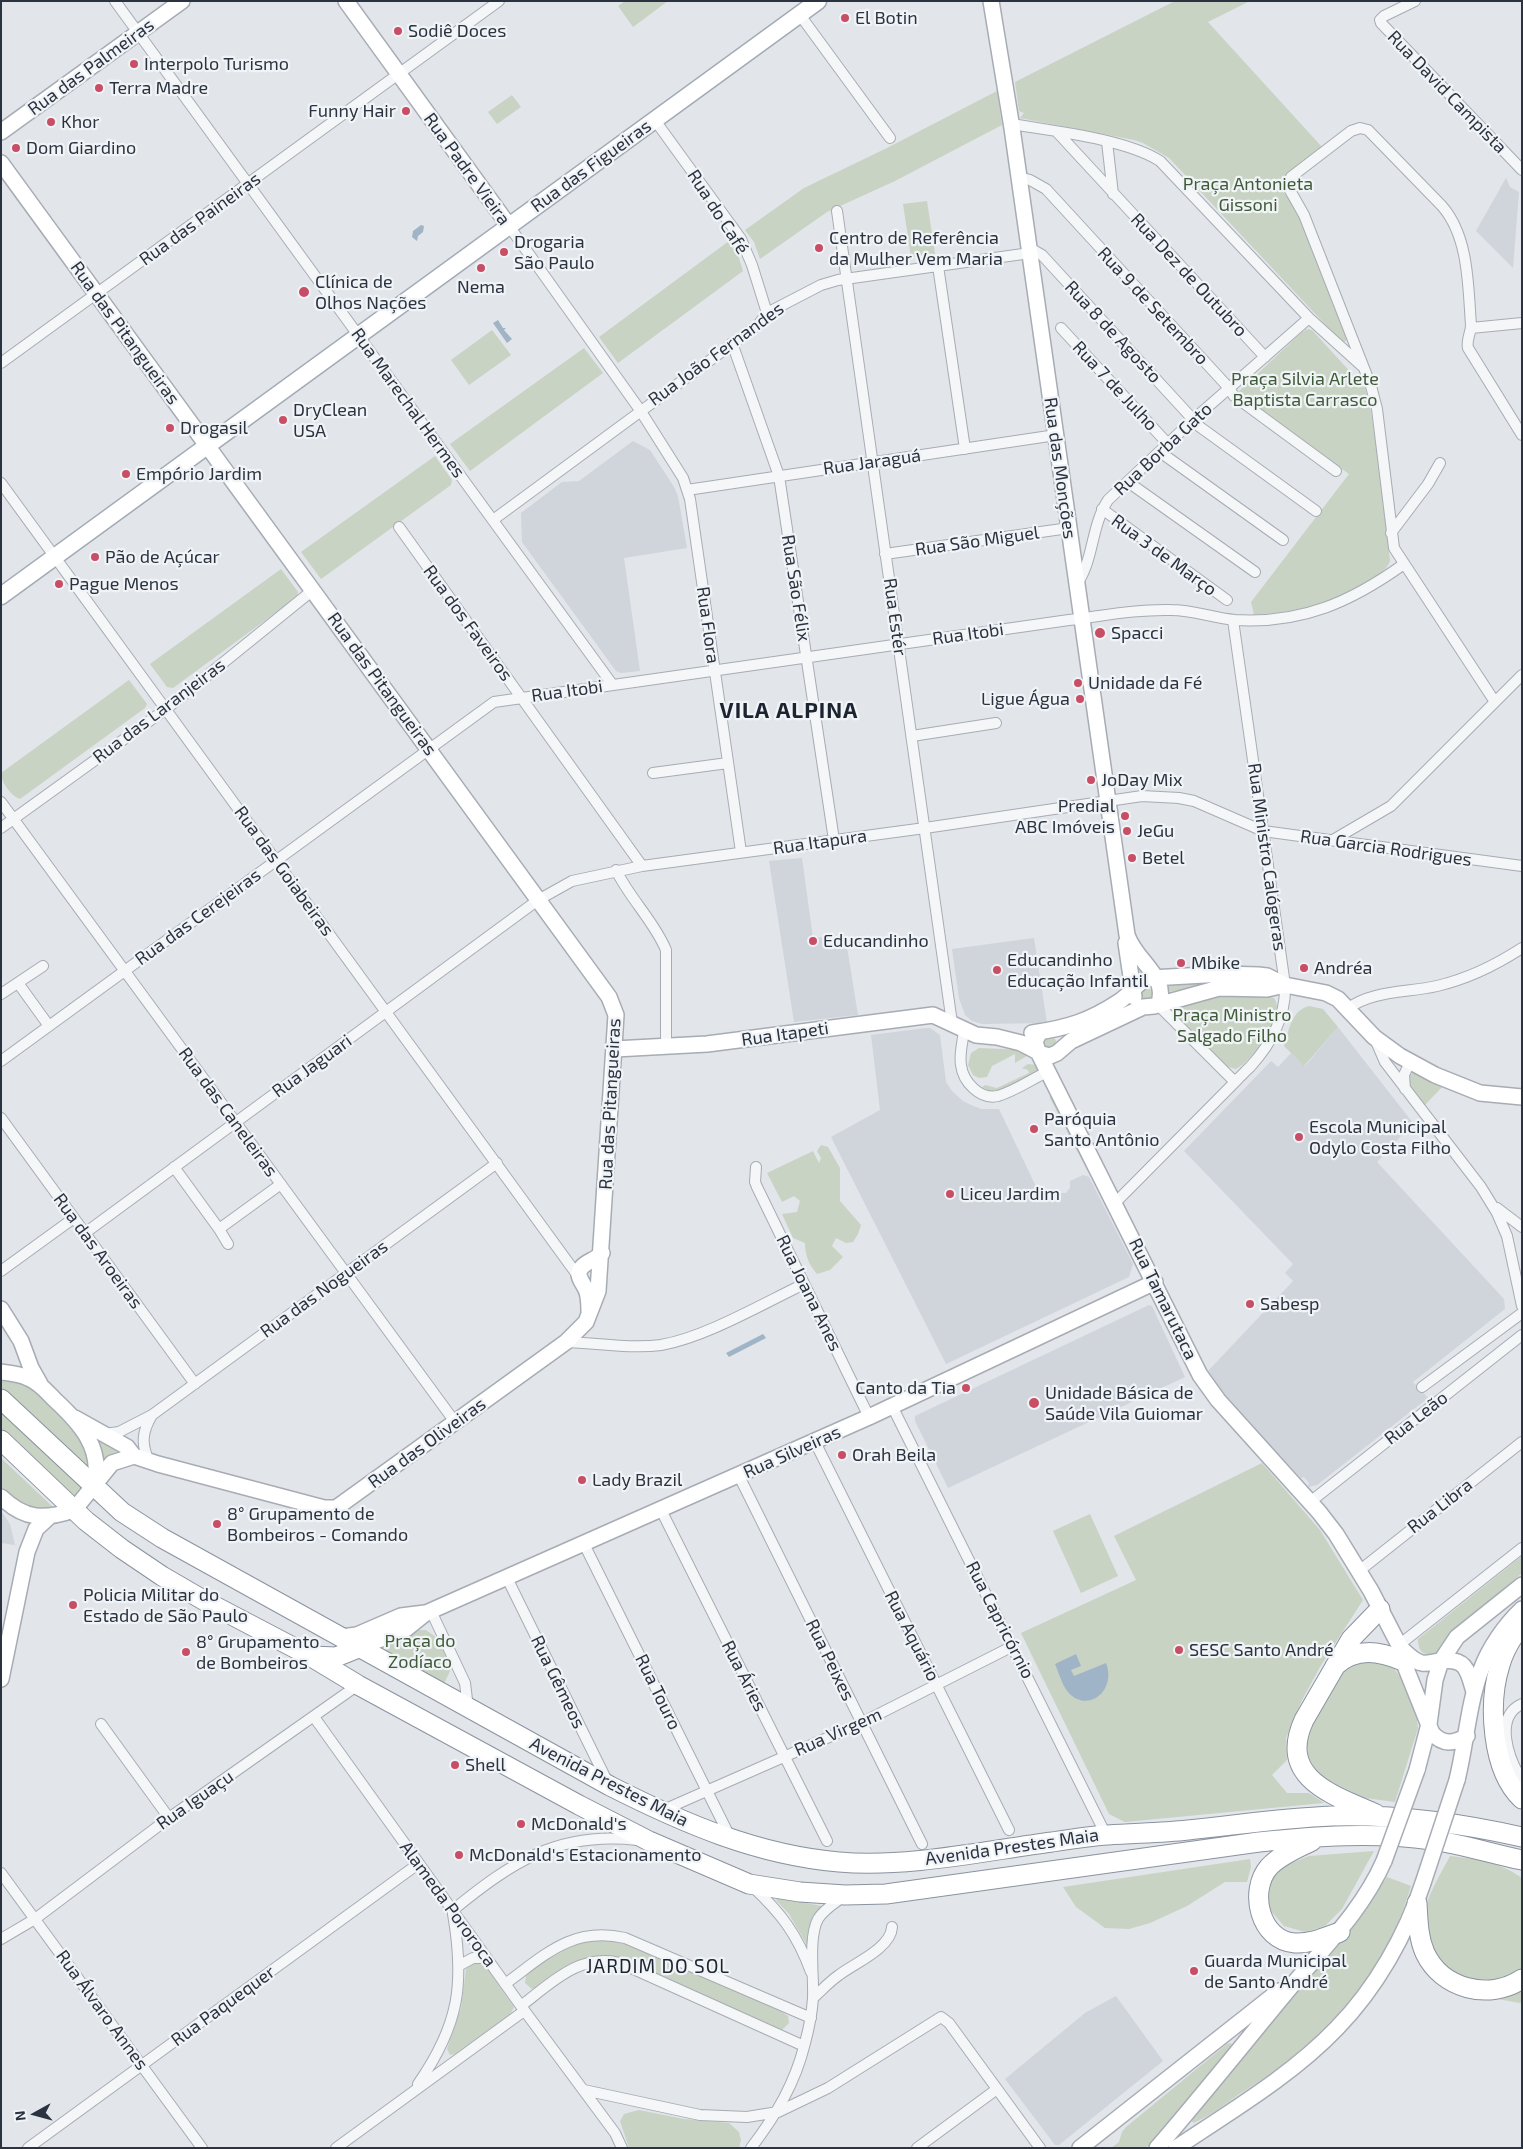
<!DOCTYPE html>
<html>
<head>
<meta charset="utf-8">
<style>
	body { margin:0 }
	#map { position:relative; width:1523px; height:2149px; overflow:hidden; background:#e2e5ea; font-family:"Exo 2",sans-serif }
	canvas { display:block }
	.frame { position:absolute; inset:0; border:2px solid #2b3341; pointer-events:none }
	.north { position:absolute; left:10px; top:2089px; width:50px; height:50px; -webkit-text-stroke:4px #f1f4f7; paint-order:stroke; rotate:263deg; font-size:14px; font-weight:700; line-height:20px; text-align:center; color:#2b3341 }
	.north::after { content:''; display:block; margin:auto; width:18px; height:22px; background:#2b3341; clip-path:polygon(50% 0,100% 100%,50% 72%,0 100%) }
</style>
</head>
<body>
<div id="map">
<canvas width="1523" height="2149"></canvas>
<div class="frame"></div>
<div class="north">N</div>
</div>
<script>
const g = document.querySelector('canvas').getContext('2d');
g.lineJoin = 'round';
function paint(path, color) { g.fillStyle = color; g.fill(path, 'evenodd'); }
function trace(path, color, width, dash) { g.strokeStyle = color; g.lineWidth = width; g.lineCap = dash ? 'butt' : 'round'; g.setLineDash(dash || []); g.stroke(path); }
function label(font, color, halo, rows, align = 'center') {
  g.font = font + ' "Exo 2",sans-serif'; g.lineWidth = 4.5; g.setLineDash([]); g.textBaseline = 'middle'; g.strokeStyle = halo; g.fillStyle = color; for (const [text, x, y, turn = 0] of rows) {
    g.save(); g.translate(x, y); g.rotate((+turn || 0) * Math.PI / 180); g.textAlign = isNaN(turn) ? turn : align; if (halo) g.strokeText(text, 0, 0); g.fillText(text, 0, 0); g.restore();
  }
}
const built = new Path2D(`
	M1506 178 1510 187 1519 192 1513 268 1476 231Z
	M633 441 650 450 674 487 678 496 687 548 624 558 640 671 621 673 616 671 522 542 521 513 562 482 579 481Z
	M802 858 813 938 845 935 858 1015 794 1022 769 861Z
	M1034 938 1047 1023 982 1024 972 1021 965 1015 959 998 952 949Z
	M1338 1027 1413 1123 1377 1162 1504 1299 1505 1309 1413 1382 1428 1398 1317 1485 1308 1487 1309 1483 1304 1477 1301 1478 1271 1446 1222 1391 1208 1371 1293 1281 1285 1273 1293 1264 1184 1151 1271 1061 1278 1067 1291 1053 1305 1066Z
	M926 1028H930L940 1035 946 1082 952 1091 963 1101 971 1105 981 1109H999L1040 1195 1055 1189 1059 1193H1066L1070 1188V1181L1083 1175 1089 1177 1133 1264 1129 1277 946 1364 831 1137 880 1110 871 1035Z
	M1149 1305 1152 1306 1185 1377 948 1488 915 1421V1416Z
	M1 1511 10 1524 15 1545 1 1543Z
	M1116 1996 1163 2061 1059 2145H1055L1005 2079 1085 2013Z`);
const green = new Path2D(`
	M625 1H668L633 27 618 6Z
	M1175 1H1250L1208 22 1322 147 1277 184 1296 208 1348 337 1347 340 1344 342 1336 336 1169 158 1143 143 1134 140 1020 118 1024 113 1019 111 1015 82Z
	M997 91 1002 125 895 181 827 212 760 259 754 242 745 230 804 188 887 148Z
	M512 95 521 107 497 124 488 112Z
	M927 201 935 254 911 257 903 204Z
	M729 241 738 255 743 271 618 363 599 337Z
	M1307 329 1312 330 1365 388 1371 412 1377 451 1390 561C1387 570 1376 577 1368 582 1332 604 1295 612 1254 615L1251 602 1349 474 1236 394 1301 333Z
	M492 330 511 355 469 385 451 360Z
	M584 348 603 373 470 471 450 444Z
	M435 456 452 480 451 485 321 579 301 552Z
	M281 569 298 592 297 597 173 688 167 687 150 664Z
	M129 680 147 704 145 708 20 799C11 796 1 782 1 773Z
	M1223 979 1207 985 1167 992V984Z
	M1138 994a7 7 0 1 1 14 0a7 7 0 1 1-14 0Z
	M1218 994 1263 995 1274 998C1287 1017 1253 1060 1236 1069L1225 1066 1177 1016 1176 1012 1180 1005Z
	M1309 1006 1323 1009 1338 1027 1304 1066 1284 1046C1289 1030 1291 1011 1309 1006Z
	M1052 1035C1057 1040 1057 1043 1054 1048L1045 1050 1041 1038Z
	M979 1048 1027 1050 1030 1054 1015 1063V1054L992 1066 987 1077 979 1078 973 1075 968 1065 971 1053Z
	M1028 1064 1037 1065 1040 1072 994 1094 982 1087 985 1085 997 1088 1029 1073 1028 1070 1022 1068Z
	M1413 1073 1443 1086 1425 1105 1409 1085V1076Z
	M1050 1093 1093 1174 1088 1172 1050 1098Z
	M821 1145 828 1147 840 1168V1201L861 1225 858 1234 853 1242 846 1243 836 1238 832 1246 843 1257 830 1270 817 1274C809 1265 805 1255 805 1243L793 1238 782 1214 797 1212 800 1201 794 1196 782 1202 767 1173 813 1151 819 1163 821 1158 817 1151Z
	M1 1381 20 1383 37 1392 78 1433 89 1454 90 1473 1 1390Z
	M1 1411 82 1488 71 1500 1 1431Z
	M95 1437 124 1447 103 1460Z
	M1 1458 54 1508C31 1512 18 1502 1 1487Z
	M1262 1463 1320 1530 1363 1600 1320 1667 1302 1700 1286 1738 1287 1760 1272 1775 1287 1793H1309L1324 1803 1125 1822 1109 1814 1021 1633 1136 1580 1114 1536Z
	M1090 1514 1118 1576 1081 1593 1053 1531Z
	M1522 1556V1573L1454 1631 1436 1654C1423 1656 1418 1652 1418 1639Z
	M419 1630H426L437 1638 450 1665V1671L442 1688 387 1655 385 1647 388 1643Z
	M1358 1660H1378L1393 1667 1407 1686 1416 1711 1418 1728 1395 1802 1365 1798 1334 1783 1321 1775 1313 1767 1308 1756 1307 1741 1311 1728 1342 1672Z
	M1374 1851 1342 1909 1325 1926 1305 1932 1284 1926 1270 1910 1267 1889 1276 1869 1309 1856Z
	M1450 1856C1476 1859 1500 1862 1522 1878V1969C1495 1986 1458 1990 1436 1960 1433 1955 1432 1947 1430 1942 1428 1935 1423 1927 1424 1920 1425 1897 1440 1876 1450 1856Z
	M1250 1859 1251 1867 1247 1882H1225L1187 1906 1150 1923 1129 1929 1105 1928 1076 1907 1063 1887Z
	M1387 1877 1411 1886C1384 1978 1318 2046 1238 2095 1224 2105 1208 2117 1193 2123L1191 2119 1344 1937Z
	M777 1898 822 1906 811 1921 808 1947 789 1914 776 1900Z
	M604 1939 634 1946 779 2010 788 2016 789 2023 782 2030 777 2029 621 1958C584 1951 564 1968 536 1988L532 1989 525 1983 526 1975 530 1971C555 1953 573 1941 604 1939Z
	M471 1963H481L486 1967 514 2007 510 2015 455 2054 450 2055 447 2049 461 2008 466 1969Z
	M1522 1991V2002L1520 2003 1498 1999Z
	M1231 2043 1233 2049 1146 2148H1111L1119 2142 1122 2132 1126 2127 1227 2044Z
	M639 2110 684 2119 729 2123 739 2132 741 2140 739 2148H629L620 2121 624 2114Z`);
const water = new Path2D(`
	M421 225 424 226 423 232 418 236 417 241 412 237 413 231Z
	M498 320 503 328H506L504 330 512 339 507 343 493 323Z
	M763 1334 766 1338 729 1357 726 1353Z
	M1076 1654 1081 1666 1071 1670 1074 1676 1106 1663C1117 1691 1087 1714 1068 1692 1062 1685 1059 1673 1055 1664Z`);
const street = new Path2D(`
	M115 1 612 684
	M1415 1 1384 16 1380 20 1381 23 1522 170
	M800 15 890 138
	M654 119 741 239 752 265 767 313
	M1012 124C1053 131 1126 139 1160 161L1309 318 1362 366
	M1057 132 1265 357
	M1107 142 1113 194
	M1019 177 1030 180 1046 189 1229 388 1234 396 1336 471
	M837 211 952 1023
	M509 226 640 410 683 478 690 499 741 852
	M1030 248 1042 255 1200 427 1316 511
	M938 266 965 449
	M1061 328 1168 444
	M1471 328 1522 323
	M732 343 779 476 834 840
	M1 363 499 1
	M1160 452 1283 540
	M1128 482 1255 572
	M1 483 578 1276
	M687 490 1056 435
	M1102 509 1227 600
	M493 520 758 325 767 313 821 285 838 280 1030 253
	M399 527 642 866
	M1391 533 1428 484 1440 463
	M885 554 1069 528
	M1077 584C1094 559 1091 526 1108 500L1194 419 1309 318
	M1495 702 1394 548 1377 409 1371 386 1304 215 1287 185 1291 177 1351 131 1360 128 1368 130 1442 206C1469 237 1468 286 1471 325 1471 333 1466 340 1468 348L1522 435
	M912 736 996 723
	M653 773 728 763
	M1 802 455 1422
	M1 828 166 709 313 590
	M1333 840 1391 806 1522 675
	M616 870C630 899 654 921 666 950V1047
	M18 983 49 1026
	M1 994 43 966
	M1158 1005 1232 1079 1236 1080C1241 1077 1245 1071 1250 1067 1272 1043 1286 1017 1285 985L1233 620
	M1347 1009C1373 990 1406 993 1437 986 1467 979 1496 965 1522 948
	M964 1030C963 1041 959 1054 961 1065 963 1082 980 1100 998 1096 1015 1091 1032 1079 1047 1072
	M1374 1037 1385 1062 1481 1187 1497 1213 1507 1236 1522 1306
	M1 1061 494 702 1069 620C1102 616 1137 609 1171 610 1193 610 1213 618 1235 620 1302 624 1351 602 1404 564
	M1405 1089 1404 1075 1410 1062
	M1 1118 195 1384
	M174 1167 219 1229 228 1244
	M756 1167 755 1182 757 1187 869 1417
	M1115 1203 1238 1079
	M1497 1208 1522 1227
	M219 1229 281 1184
	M85 1233 538 900 572 881 642 866 925 828 1142 796 1179 798 1194 801 1263 831 1522 866
	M1 1271 74 1218
	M566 1342C596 1343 632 1349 661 1345 706 1337 762 1304 804 1284
	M1422 1387 1522 1313
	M892 1406 1106 1835
	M104 1434 119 1432 152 1415 497 1163
	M815 1442 1009 1830
	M149 1461C141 1444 142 1432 152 1415
	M739 1476 922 1844
	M1310 1502 1522 1335
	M661 1510 827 1841
	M584 1544 731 1839
	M1359 1571 1522 1442
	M507 1578 608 1783
	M431 1611 465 1683 468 1708
	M1399 1645 1522 1548
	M1522 1704C1493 1717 1509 1760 1522 1780
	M314 1717 521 2006 615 2133 622 2148
	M101 1724 169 1818
	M661 1811 861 1723 1013 1646
	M1 1873 202 2148
	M752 1886C781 1913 797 1934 811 1972
	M453 1910C511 1863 557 1831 637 1840
	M1 1939 35 1919 169 1818 358 1685
	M460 1965 473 1958H486
	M505 1984C545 1955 572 1926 625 1938L811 2018
	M813 1998C822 1990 829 1982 839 1975 855 1963 891 1948 892 1927
	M521 2006C551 1983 580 1953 620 1963L804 2046
	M418 2084C459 2025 465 1984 453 1914
	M584 2090 700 2115 747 2117 778 2112 828 2088 941 2017 949 2023 1040 2148
	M28 2148 418 1864
	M336 2148 524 2011
	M751 2148C776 2115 795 2084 805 2043 809 2028 812 2013 813 1998 814 1976 808 1938 818 1919 824 1909 835 1903 844 1896
	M917 2148 997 2089`);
const secondary = new Path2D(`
	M346 1 509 226
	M991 1 1012 128 1127 935C1136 962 1170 977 1158 1005
	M1 132 182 1
	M1 163 609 997 616 1015 598 1291 586 1322 566 1342 336 1508H324L158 1464 134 1456 127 1447 75 1418
	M1126 943 1134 997
	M1040 1032 1035 1041 1038 1052 1200 1375 1218 1400 1319 1512 1336 1534 1371 1591 1400 1647 1403 1661 1432 1733C1443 1745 1453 1744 1467 1736
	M1032 1033C1067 1028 1090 1021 1120 1001 1132 993 1137 981 1151 978L1223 974 1258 975 1267 976 1285 985 1326 993 1338 999 1374 1037 1400 1056 1435 1075 1480 1093 1522 1097
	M615 1049 707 1044 933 1015 976 1035 997 1037 1021 1043 1042 1054 1050 1056 1057 1053 1071 1041 1143 1007 1154 1006 1219 988 1267 989 1285 985
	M1 1309 21 1341 31 1368 40 1384
	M589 1312C589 1305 589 1299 587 1292 584 1283 574 1275 582 1267 587 1261 596 1260 602 1253
	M1 1372C10 1373 20 1374 28 1378 39 1382 47 1392 55 1400 80 1423 104 1449 94 1486
	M1 1497C25 1520 44 1520 74 1510L112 1463 134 1456
	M341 1637 357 1635 401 1616 425 1613
	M361 1647 406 1629 426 1613 869 1417 1155 1282
	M1400 1647C1406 1653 1413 1661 1422 1663 1429 1664 1435 1661 1442 1661 1467 1658 1468 1672 1474 1692
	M1 1679 27 1552 36 1529 49 1517
	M1417 1770 1429 1724 1435 1680 1441 1661 1457 1637 1522 1585
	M1457 1780C1466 1744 1468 1705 1481 1670 1489 1648 1505 1625 1522 1609
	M1080 2148 1279 1991
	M1157 2148C1202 2096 1245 2042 1289 1989 1324 1947 1362 1911 1384 1861
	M1176 2148C1231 2111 1291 2076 1337 2028 1376 1988 1406 1935 1423 1883`);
const primary = new Path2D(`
	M1 596 818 1`);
const highway = new Path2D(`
	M1 1399 122 1512 162 1538 610 1786C683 1823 757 1855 839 1862 907 1868 984 1851 1052 1842 1071 1839 1090 1836 1108 1835 1135 1833 1161 1833 1188 1830 1236 1825 1283 1818 1332 1816 1396 1814 1460 1823 1522 1837
	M1 1440 86 1521 122 1549 162 1576 205 1601 310 1656 358 1685 579 1805 649 1841 749 1884 800 1892 845 1895 886 1894 1259 1842C1316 1836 1374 1832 1432 1840 1462 1844 1492 1854 1522 1860
	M1522 1624C1513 1636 1504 1650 1500 1665 1488 1703 1491 1770 1522 1799
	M311 1656 336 1657 361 1647
	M1335 1666C1356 1647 1379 1651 1403 1661
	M1376 1814C1334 1795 1277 1779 1304 1720L1351 1639 1380 1609
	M1312 1841C1298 1848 1280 1855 1269 1867 1248 1891 1260 1941 1295 1943 1310 1944 1326 1937 1340 1932
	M1417 1903C1418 1920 1418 1937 1425 1953 1442 1989 1489 2001 1522 1979`);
const secondaryBridge = new Path2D(`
	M1384 1861 1417 1770
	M1423 1883 1457 1780`);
const markers = [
	[845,18,5,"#c74e64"],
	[398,31,5,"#c74e64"],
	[134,64,5,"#c74e64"],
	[99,88,5,"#c74e64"],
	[406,111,5,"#c74e64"],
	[51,122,5,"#c74e64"],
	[16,148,5,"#c74e64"],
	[819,248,5,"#c74e64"],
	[504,252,5,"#c74e64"],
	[481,268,5,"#c74e64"],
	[304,292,6,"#c74e64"],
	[283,420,5,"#c74e64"],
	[170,428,5,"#c74e64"],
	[126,474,5,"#c74e64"],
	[95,557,5,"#c74e64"],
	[59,584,5,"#c74e64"],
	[1100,633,6,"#c74e64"],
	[1078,683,5,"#c74e64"],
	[1080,699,5,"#c74e64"],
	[1091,780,5,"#c74e64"],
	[1125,816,5,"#c74e64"],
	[1127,831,5,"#c74e64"],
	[1132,858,5,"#c74e64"],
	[813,941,5,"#c74e64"],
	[1181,963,5,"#c74e64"],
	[1304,968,5,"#c74e64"],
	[997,970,5,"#c74e64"],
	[1034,1129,5,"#c74e64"],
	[1299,1137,5,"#c74e64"],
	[950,1194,5,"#c74e64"],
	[1250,1304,5,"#c74e64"],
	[966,1388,5,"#c74e64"],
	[1034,1403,6,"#c74e64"],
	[842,1455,5,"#c74e64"],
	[582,1480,5,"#c74e64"],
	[217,1524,5,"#c74e64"],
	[73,1605,5,"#c74e64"],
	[1179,1650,5,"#c74e64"],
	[186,1652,5,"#c74e64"],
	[455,1765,5,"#c74e64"],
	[521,1824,5,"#c74e64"],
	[459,1855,5,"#c74e64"],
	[1194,1971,5,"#c74e64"]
];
const poiNames = [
	["El Botin",855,18],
	["Sodiê Doces",408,31],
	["Interpolo Turismo",144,64],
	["Terra Madre",109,88],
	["Funny Hair",396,111,"right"],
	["Khor",61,122],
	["Dom Giardino",26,148],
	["Centro de Referência",829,238],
	["da Mulher Vem Maria",829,259],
	["Drogaria",514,242],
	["São Paulo",514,263],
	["Clínica de",315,282],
	["Olhos Nações",315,303],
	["Nema",481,287,"center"],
	["DryClean",293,410],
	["USA",293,431],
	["Drogasil",180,428],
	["Empório Jardim",136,474],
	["Pão de Açúcar",105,557],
	["Pague Menos",69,584],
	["Spacci",1111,633],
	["Unidade da Fé",1088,683],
	["Ligue Água",1070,699,"right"],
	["JoDay Mix",1101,780],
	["Predial",1115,806,"right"],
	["ABC Imóveis",1115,827,"right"],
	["JeGu",1137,831],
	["Betel",1142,858],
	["Educandinho",823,941],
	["Educandinho",1007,960],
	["Educação Infantil",1007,981],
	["Mbike",1191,963],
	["Andréa",1314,968],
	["Paróquia",1044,1119],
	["Santo Antônio",1044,1140],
	["Escola Municipal",1309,1127],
	["Odylo Costa Filho",1309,1148],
	["Liceu Jardim",960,1194],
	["Sabesp",1260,1304],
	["Canto da Tia",956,1388,"right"],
	["Unidade Básica de",1045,1393],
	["Saúde Vila Guiomar",1045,1414],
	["Orah Beila",852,1455],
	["Lady Brazil",592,1480],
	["8° Grupamento de",227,1514],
	["Bombeiros - Comando",227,1535],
	["Policia Militar do",83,1595],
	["Estado de São Paulo",83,1616],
	["8° Grupamento",196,1642],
	["de Bombeiros",196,1663],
	["SESC Santo André",1189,1650],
	["Shell",465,1765],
	["McDonald's",531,1824],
	["McDonald's Estacionamento",469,1855],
	["Guarda Municipal",1204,1961],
	["de Santo André",1204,1982]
];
const streetNames = [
	["Rua das Palmeiras",91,67,-36],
	["Rua David Campista",1447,92,46],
	["Rua das Figueiras",591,166,-36],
	["Rua Padre Vieira",467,169,54],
	["Rua do Café",718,212,57],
	["Rua das Paineiras",200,219,-36],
	["Rua Dez de Outubro",1189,275,47],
	["Rua 9 de Setembro",1153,306,47],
	["Rua 8 de Agosto",1113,332,47],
	["Rua das Pitangueiras",125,333,54],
	["Rua João Fernandes",716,354,-36],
	["Rua 7 de Julho",1115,386,47],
	["Rua Marechal Hermes",408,403,54],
	["Rua Borba Gato",1163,449,-43],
	["Rua Jaraguá",872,462,-8],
	["Rua das Monções",1060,468,82],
	["Rua São Miguel",977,541,-8],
	["Rua 3 de Março",1164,555,36],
	["Rua São Félix",796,588,81],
	["Rua Estér",895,617,82],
	["Rua dos Faveiros",468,623,54],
	["Rua Flora",708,625,82],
	["Rua Itobi",968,634,-8],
	["Rua das Pitangueiras",382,684,54],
	["Rua Itobi",567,691,-8],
	["Rua das Laranjeiras",159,711,-37],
	["Rua Itapura",820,842,-8],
	["Rua Garcia Rodrigues",1386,848,8],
	["Rua Ministro Calógeras",1267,857,82],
	["Rua das Goiabeiras",284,871,54],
	["Rua das Cerejeiras",198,917,-36],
	["Rua Itapeti",785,1034,-8],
	["Rua Jaguari",312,1066,-36],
	["Rua das Pitangueiras",610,1104,-87],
	["Rua das Caneleiras",228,1112,54],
	["Rua das Aroeiras",98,1251,54],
	["Rua das Nogueiras",324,1289,-36],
	["Rua Joana Anes",809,1293,64],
	["Rua Tamarutaca",1163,1299,64],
	["Rua Leão",1416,1418,-38],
	["Rua das Oliveiras",427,1443,-36],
	["Rua Silveiras",792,1452,-24],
	["Rua Libra",1440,1506,-38],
	["Rua Capricórnio",1000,1620,63],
	["Rua Aquário",912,1636,63],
	["Rua Peixes",830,1660,64],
	["Rua Áries",744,1676,63],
	["Rua Gêmeos",558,1682,64],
	["Rua Touro",658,1692,64],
	["Rua Virgem",838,1732,-24],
	["Avenida Prestes Maia",609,1782,27],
	["Rua Iguaçu",195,1800,-35],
	["Avenida Prestes Maia",1012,1847,-8],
	["Alameda Pororoca",448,1904,54],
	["Rua Paquequer",223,2006,-36],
	["Rua Álvaro Annes",102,2010,54]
];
const parkNames = [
	["Praça Antonieta",1248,184],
	["Gissoni",1248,205],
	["Praça Silvia Arlete",1305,379],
	["Baptista Carrasco",1305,400],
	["Praça Ministro",1232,1015],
	["Salgado Filho",1232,1036],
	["Praça do",420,1641],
	["Zodíaco",420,1662]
];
const neighbourhoodNames = [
	["JARDIM DO SOL",658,1967]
];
const districtNames = [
	["VILA ALPINA",789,711]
];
paint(built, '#d0d4db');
paint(green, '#c8d3c3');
paint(water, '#9fb4c7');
trace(street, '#a7acb4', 12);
trace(secondary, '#a7acb4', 18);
trace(primary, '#a2aab5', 19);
trace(highway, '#8a939f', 21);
trace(street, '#f4f6f8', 10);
trace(secondary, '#fff', 15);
trace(primary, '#fff', 16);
trace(highway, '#fff', 19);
trace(secondaryBridge, '#a7acb4', 18, []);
trace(secondaryBridge, '#fff', 15);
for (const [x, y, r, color] of markers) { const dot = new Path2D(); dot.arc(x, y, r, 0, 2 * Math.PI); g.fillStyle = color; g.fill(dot); trace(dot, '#f1f4f7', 2); }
label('18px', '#2b3341', '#f1f4f7', poiNames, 'left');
label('18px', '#2b3341', '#f1f4f7', streetNames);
label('18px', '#405b39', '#f1f4f7', parkNames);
g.letterSpacing = '1px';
label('19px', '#1d2431', '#f1f4f7', neighbourhoodNames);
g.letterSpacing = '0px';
g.letterSpacing = '1px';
label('bold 22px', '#1d2431', '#f1f4f7', districtNames);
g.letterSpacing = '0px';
</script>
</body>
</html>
